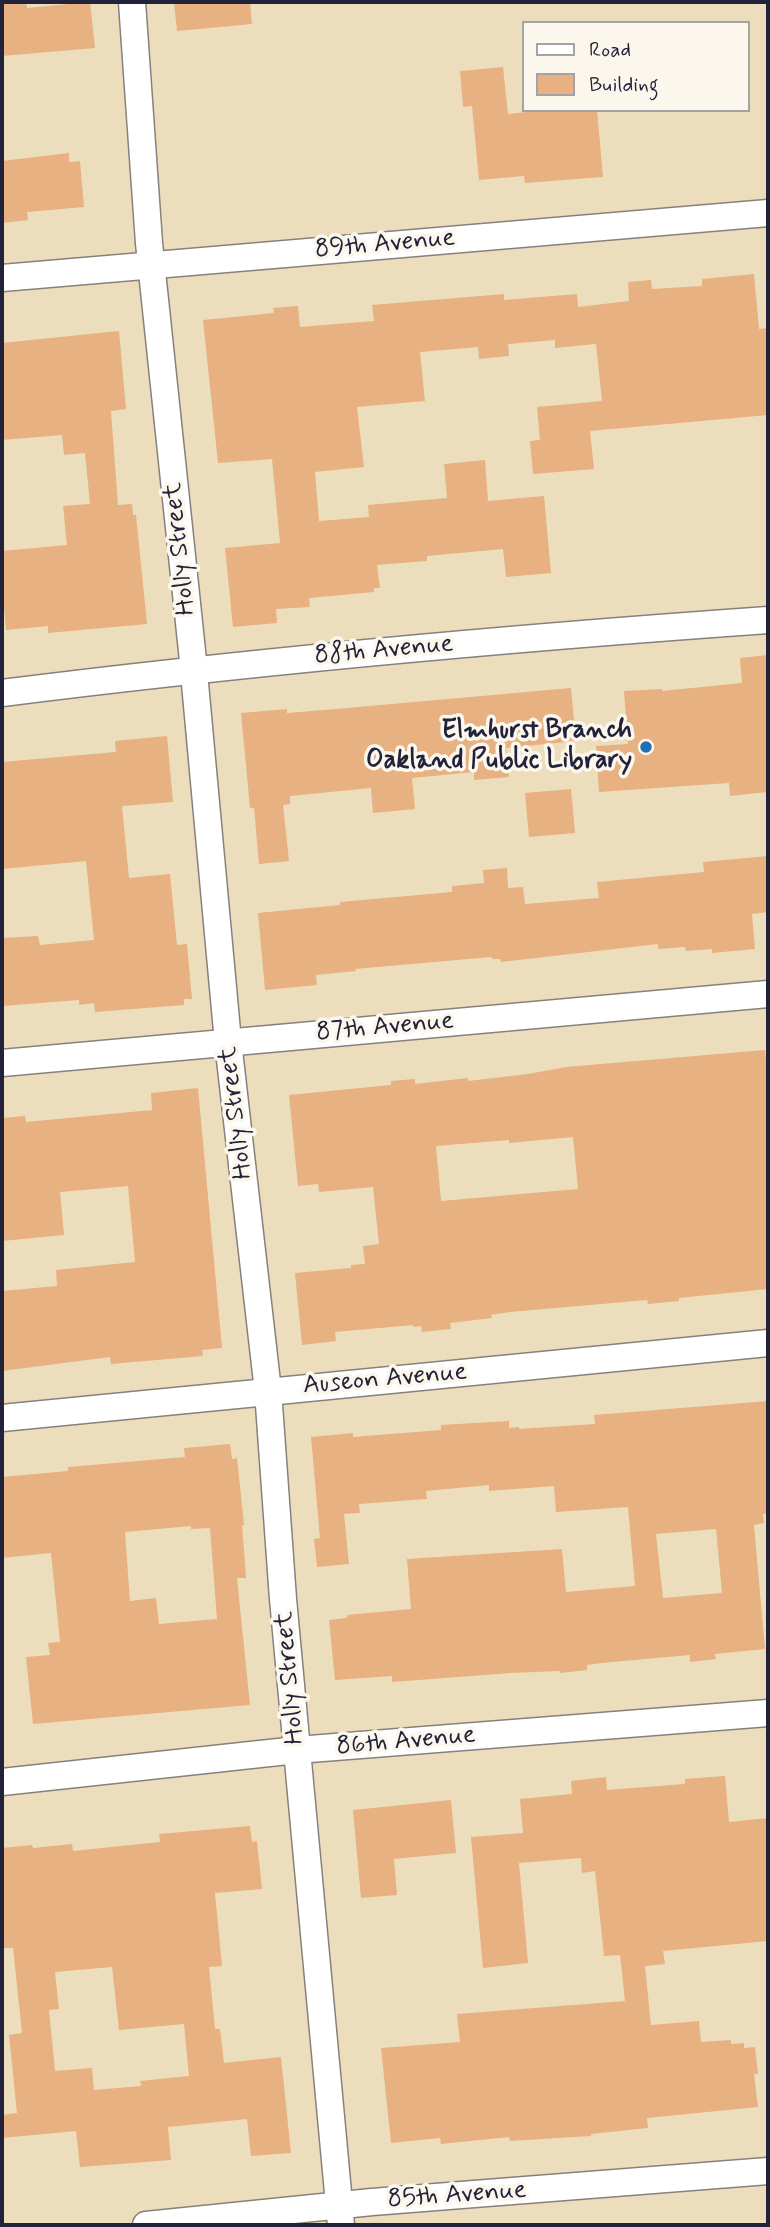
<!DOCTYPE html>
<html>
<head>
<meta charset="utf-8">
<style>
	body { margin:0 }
	#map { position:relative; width:770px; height:2227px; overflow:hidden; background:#ecdebc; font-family:Mynerve,sans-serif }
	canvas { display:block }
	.frame { position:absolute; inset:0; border:4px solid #22223b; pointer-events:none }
	.legend { position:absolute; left:522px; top:21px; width:228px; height:91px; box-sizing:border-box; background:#fbf7ec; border:2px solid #a4a2a5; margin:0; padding:9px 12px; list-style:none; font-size:21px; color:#22223b }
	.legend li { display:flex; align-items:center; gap:14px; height:35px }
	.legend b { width:35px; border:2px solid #a4a2a5 }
</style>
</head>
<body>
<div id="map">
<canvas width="770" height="2227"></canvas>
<div class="frame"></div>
<ul class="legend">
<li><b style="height:9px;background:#fff"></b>Road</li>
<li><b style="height:19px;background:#e7b181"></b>Building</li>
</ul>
</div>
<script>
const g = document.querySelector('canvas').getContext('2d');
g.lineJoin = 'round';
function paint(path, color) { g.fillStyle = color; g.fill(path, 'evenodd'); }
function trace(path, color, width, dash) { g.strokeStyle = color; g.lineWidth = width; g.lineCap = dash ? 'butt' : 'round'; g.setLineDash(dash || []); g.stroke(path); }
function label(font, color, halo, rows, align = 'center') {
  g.font = font + ' Mynerve,sans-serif'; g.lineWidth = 7; g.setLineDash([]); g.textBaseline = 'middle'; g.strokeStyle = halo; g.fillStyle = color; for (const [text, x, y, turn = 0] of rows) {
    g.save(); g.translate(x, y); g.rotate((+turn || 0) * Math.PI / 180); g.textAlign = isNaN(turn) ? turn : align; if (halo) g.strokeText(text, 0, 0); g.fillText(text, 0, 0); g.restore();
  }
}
const building = new Path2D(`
	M2 2H26L27 8 90 2 95 48 2 56Z
	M174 2H250L252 24 177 31Z
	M503 67 508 114 545 110H597L603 177 525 183 524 176 479 180 472 106 463 107 460 71Z
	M69 153V162L80 161 84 207 27 212 28 220 2 223V161Z
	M754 274 759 329 768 328V415L590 431 594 469 533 474 530 441 540 440 537 407 602 401 596 344 555 348V340L508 344 509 356 479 359 478 347 420 352 425 401 357 407 364 467 315 472 319 521 369 517 368 505 447 498 444 464 485 460 488 501 544 496 551 573 506 577 503 549 427 556V561L377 565 380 588H374V592L309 598 310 607 276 609 277 623 233 627 225 548 280 543 272 459 218 463 203 320 274 313 273 308 298 306 300 327 374 321 372 305 504 294V300L577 294 578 307 629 301 628 282 651 280 652 289 702 286V279Z
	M119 331 126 409 111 411 118 505 132 504 133 515H136L147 624 48 633V626L6 630 2 583V551L67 545 63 506 90 504 85 453 64 455 62 435 2 440V343Z
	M768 655V792L730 796 729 783 599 792 596 746 628 744 624 691 662 689V691L742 683 740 658Z
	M571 688 576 741 506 748 509 777 474 780V772L412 778 415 809 373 813 371 788 290 796V804L283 805 289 861 259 864 254 808H250L241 713 287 709V713L336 709Z
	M167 736 173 802 122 806 129 878 170 874 177 945 187 944 192 999H184V1005L95 1012 94 1003 79 1005V1000L2 1006V938L38 936 40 945 94 940 86 861 2 869V762L116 752 115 741Z
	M571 789 575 833 529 837 525 793Z
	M768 856V912L752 914 755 949 712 953V949L686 951 685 947 658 949V944L501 962 500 959H492L491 957 355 969 356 971 316 975 317 985 265 990 258 913 340 905V902L452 892V886L484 883 483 870 507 868 508 888 523 887 525 904 599 898 597 882 704 872 703 862Z
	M765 1050 768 1082V1289L679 1298V1301L648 1304 647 1300 510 1312 491 1315 492 1318 450 1323 451 1329 422 1332 421 1326 413 1327V1325L335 1332 336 1341 302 1345 295 1273 351 1268V1265L365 1264 363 1246 379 1244 373 1187 319 1192 318 1184 298 1186 289 1095 391 1085V1081L415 1079V1084L468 1078V1081L528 1074 566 1067ZM573 1137 578 1189 441 1201 436 1146 509 1140V1143Z
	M198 1088 222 1348 202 1350 203 1356 111 1364 110 1357 2 1371V1291L57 1286 56 1270 135 1262 128 1186 60 1192 64 1235 2 1241V1118L25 1116 26 1122 152 1110 151 1093Z
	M768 1401V1514H763L764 1523 754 1525 765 1649 715 1654 716 1659 690 1662V1655L601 1663 587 1665V1670L560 1673V1671L511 1673 392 1682V1676L335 1680 329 1620 347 1618V1615L411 1609 407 1559 562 1549 566 1592 635 1586 628 1507 556 1512 554 1486 489 1491V1485L426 1491 427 1499 359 1504 360 1513 344 1514 349 1564 317 1567 314 1539 320 1538 311 1437 353 1433V1437L441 1430V1425L509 1421V1428L519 1427V1429L595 1424 594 1415ZM716 1529 722 1593 663 1598 656 1534Z
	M230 1444 232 1459 237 1458 244 1525H242L246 1578H237L250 1705 33 1724 26 1657 50 1655 48 1643 60 1642 51 1553 2 1558V1477L68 1471V1467L185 1457 184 1448ZM191 1526V1529L210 1528 217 1619 159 1624 156 1598 130 1601 125 1532Z
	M725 1776 729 1822 768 1818V1941L663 1951 665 1964 645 1966 651 2025 699 2021 701 2042 731 2040V2044L744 2043V2048L755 2047 758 2074H754L758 2107 647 2118 648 2128 591 2134V2136L510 2141 509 2137 441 2144 440 2138 391 2143 381 2048 460 2042 457 2014 625 2001 620 1955 604 1956 595 1871 582 1873 581 1858 519 1863 528 1963 483 1968 471 1837 523 1833 520 1799 572 1794 571 1781 606 1777 607 1790 685 1784V1779Z
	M451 1800 456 1853 394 1859 397 1895 361 1898 353 1810Z
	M250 1826 252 1842 257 1841 262 1889 215 1893 222 1966 209 1967 215 2029H220L224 2063 281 2057 291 2153 251 2156 247 2119 168 2127 171 2160 80 2167 76 2131 2 2138V2115L17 2113 9 2035 22 2033 13 1948H4L2 1926V1848L32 1845 33 1848 72 1844 73 1851 160 1842 159 1834ZM112 1967 119 2030 184 2024 189 2076 140 2081 141 2086 94 2090 92 2068 55 2071 49 2010 59 2009 55 1972Z`);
const minor = new Path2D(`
	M132 2 149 243 192 651 228 1042 268 1391 283 1599 341 2225
	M2 278 768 213
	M2 693C256 661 512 638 768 620
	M2 1063 768 994
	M2 1418 768 1343
	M2 1782 297 1750 768 1713
	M146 2225 372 2202 768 2171`);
const markers = [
	[646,747,7,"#1f6fb2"]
];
const streetNames = [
	["89th Avenue",385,245,-5],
	["Holly Street",181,549,-96],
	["88th Avenue",384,651,-5],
	["87th Avenue",385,1028,-5],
	["Holly Street",237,1113,-97],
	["Auseon Avenue",385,1380,-5],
	["Holly Street",291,1678,-95],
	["86th Avenue",406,1742,-5],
	["85th Avenue",457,2196,-4]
];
const poiNames = [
	["Elmhurst Branch",632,732],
	["Oakland Public Library",632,762]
];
paint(building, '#e7b181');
trace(minor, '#87807c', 29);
trace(minor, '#fff', 26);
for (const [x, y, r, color] of markers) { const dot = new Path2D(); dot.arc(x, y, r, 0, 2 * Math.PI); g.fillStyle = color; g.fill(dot); trace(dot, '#fbf7ec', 2.5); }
label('26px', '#22223b', '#fbf7ec', streetNames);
label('bold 26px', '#22223b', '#fbf7ec', poiNames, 'right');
</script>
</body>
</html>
